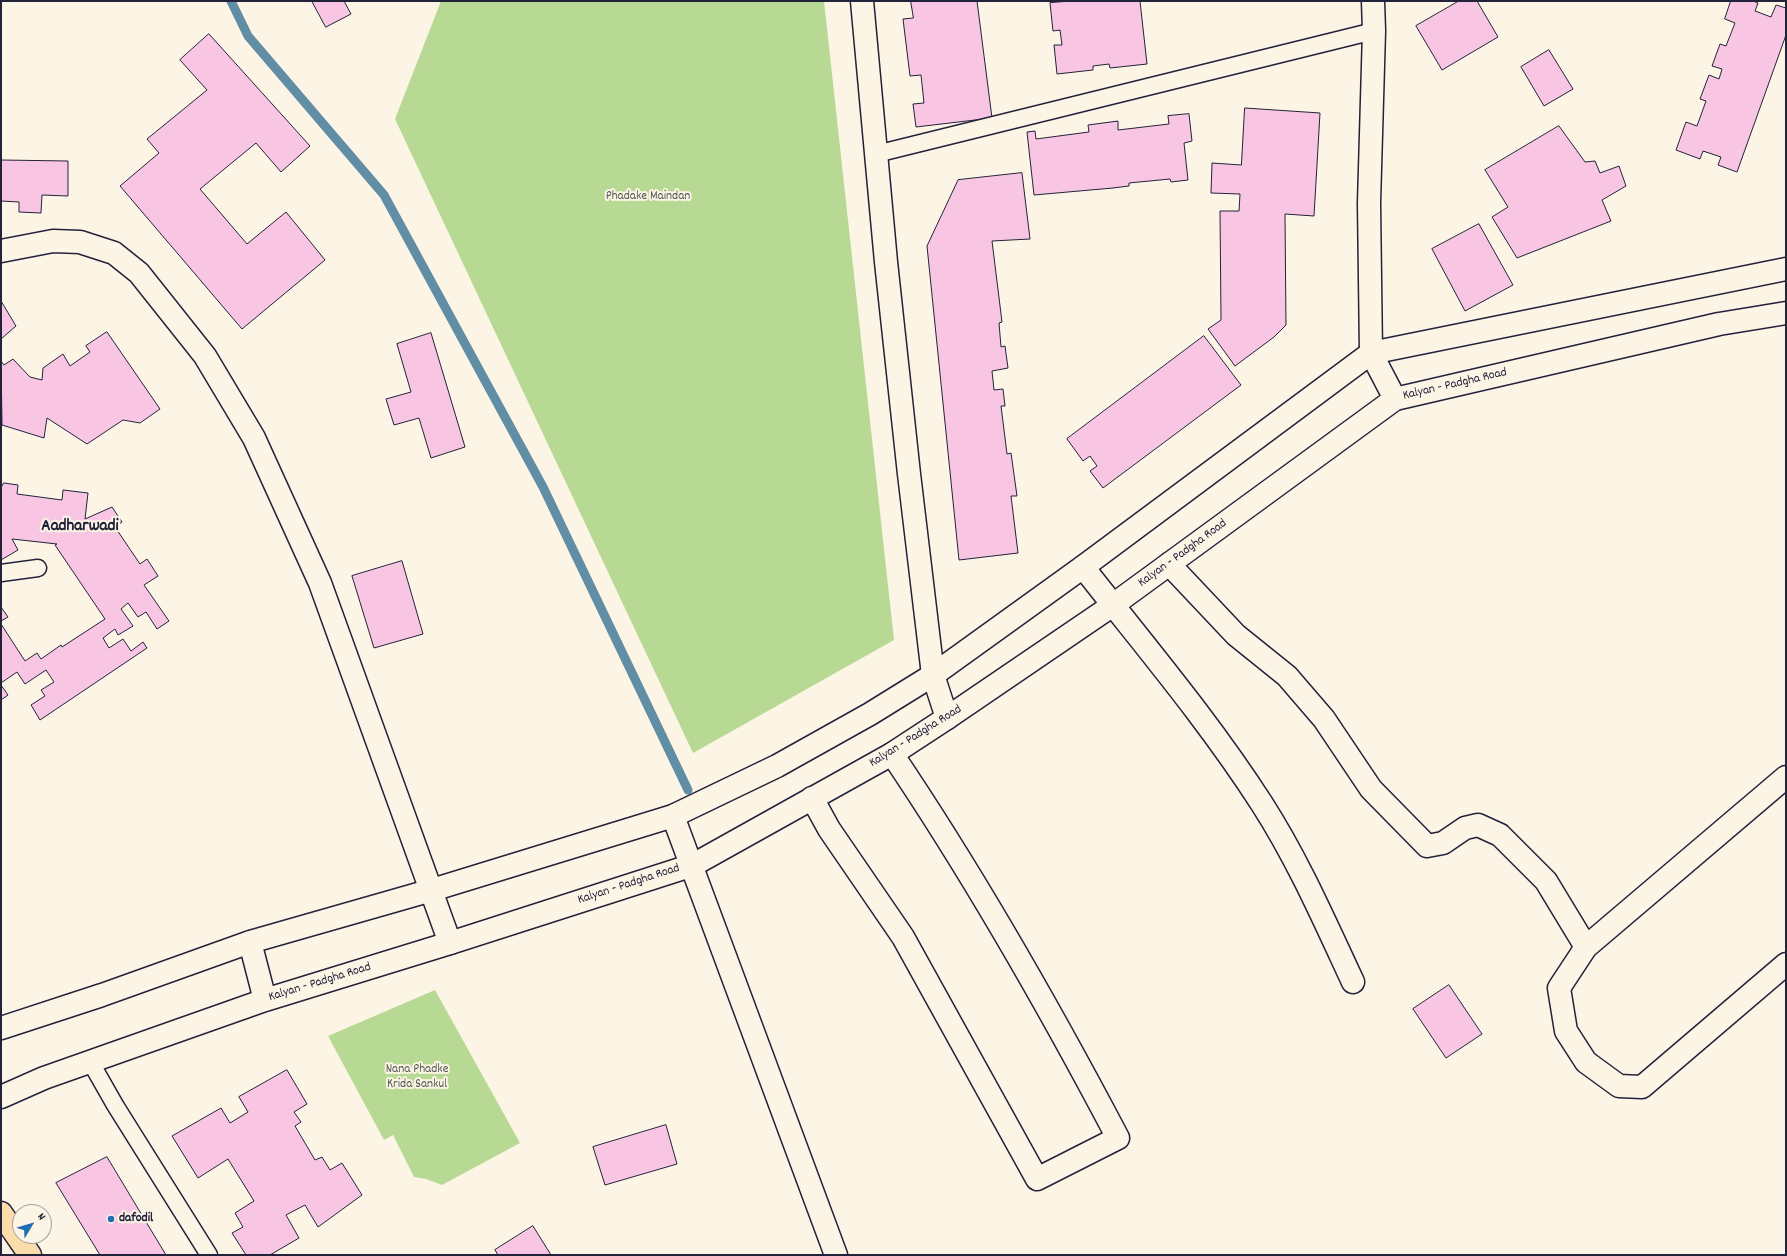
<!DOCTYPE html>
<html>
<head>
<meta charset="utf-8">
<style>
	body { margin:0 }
	#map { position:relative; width:1787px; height:1256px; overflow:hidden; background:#fcf5e5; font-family:Dekko,sans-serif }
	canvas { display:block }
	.frame { position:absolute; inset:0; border:2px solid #22223b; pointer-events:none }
	.north { position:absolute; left:12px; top:1204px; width:40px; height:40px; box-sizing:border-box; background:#fcf5e5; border:1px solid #a5a1a1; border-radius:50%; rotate:52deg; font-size:11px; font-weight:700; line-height:16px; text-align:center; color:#22223b }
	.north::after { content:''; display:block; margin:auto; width:14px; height:18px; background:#1f6fb2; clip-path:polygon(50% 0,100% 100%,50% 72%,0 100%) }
</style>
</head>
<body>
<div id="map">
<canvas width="1787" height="1256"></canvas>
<div class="frame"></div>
<div class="north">N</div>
</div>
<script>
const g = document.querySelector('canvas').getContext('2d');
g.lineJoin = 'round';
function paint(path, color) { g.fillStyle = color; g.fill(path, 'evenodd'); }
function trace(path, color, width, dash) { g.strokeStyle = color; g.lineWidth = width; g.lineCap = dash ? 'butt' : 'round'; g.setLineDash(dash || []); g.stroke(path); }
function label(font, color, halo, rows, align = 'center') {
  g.font = font + ' Dekko,sans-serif'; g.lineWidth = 4; g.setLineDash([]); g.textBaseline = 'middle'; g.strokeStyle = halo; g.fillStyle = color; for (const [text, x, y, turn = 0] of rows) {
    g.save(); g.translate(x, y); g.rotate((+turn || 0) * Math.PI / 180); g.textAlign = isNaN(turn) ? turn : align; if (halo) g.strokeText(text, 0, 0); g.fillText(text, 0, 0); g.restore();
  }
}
const green = new Path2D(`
	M441 1H824L894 640 693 753 395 119Z
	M435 990 520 1143 442 1185 426 1179 414 1177 393 1135 384 1140 328 1036Z`);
const stream = new Path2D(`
	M231 1 248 36 384 195 543 487 688 790`);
const building = new Path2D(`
	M312 1H344L351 14 326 27Z
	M911 1H977L992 118 916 127 913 104 924 103 921 75 910 76 903 19 913 18Z
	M1071 1H1140L1147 64 1110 68 1109 64 1093 66V70L1057 74 1054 45H1062L1060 30 1053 31 1050 3Z
	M1459 1H1477L1498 37 1442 70 1416 26Z
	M1731 1H1753L1758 3 1755 11 1771 17 1776 5 1786 8V35L1737 172 1718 165 1721 157 1703 151 1700 159 1676 150 1686 122 1697 126 1706 101 1700 99 1709 75 1719 79 1722 69 1712 66 1720 44 1726 46 1735 23 1725 19Z
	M209 34 310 146 281 172 256 143 200 189 247 244 286 212 325 260 242 329 120 186 159 153 147 139 207 90 180 60Z
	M1549 50 1573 89 1544 106 1521 67Z
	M1245 108 1320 113 1314 216 1285 214 1286 325 1274 337 1235 366 1208 329 1221 320 1220 211H1239L1240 194 1211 193 1212 163 1241 165Z
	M1189 114 1192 141 1184 143 1188 180 1171 182 1170 179 1129 183V186L1113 188 1034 195 1027 132 1035 131 1036 139 1089 132 1088 125 1118 121V130L1169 124 1168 116Z
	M1559 126 1585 162 1595 161 1600 173 1619 166 1626 186 1602 200 1611 221 1517 258 1492 217 1508 207 1485 170Z
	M1 160 68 161V196L42 195 41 213 19 212V202L1 201V212Z
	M1022 173 1030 239 992 241 1002 322 999 323 1001 347 1005 346 1008 368 992 371 994 390 1003 389 1005 406H1001L1007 454 1011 453 1017 496H1011L1018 553 959 560 927 246 958 180Z
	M1479 224 1513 285 1465 311 1432 249Z
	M1 301 16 326 1 339Z
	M107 332 160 409 140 423 123 420 87 444 47 418 44 438 2 425 1 361 4 365 13 359 30 377 42 380 43 368 63 354 70 366 90 352 86 346Z
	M431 333 465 447 431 458 419 418 394 425 386 399 411 392 397 344Z
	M1204 336 1241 385 1103 488 1090 471 1097 466 1090 456 1083 461 1067 439Z
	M4 483 18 485 17 494 62 500 63 490 88 493 85 519 112 507 122 522 115 527 140 564 147 559 158 576 144 585 169 621 157 629 146 612 138 617 128 603 121 609 133 626 118 635 115 629 103 638 109 648 123 639 131 651 143 642 147 648 40 720 31 705 45 696 41 690 54 682 46 670 25 684 17 672 1 683V624L25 661 37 653 41 659 61 645 62 647 105 619 55 545 57 544 12 539 18 550 1 560V488Z
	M402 561 423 634 374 648 352 576Z
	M1 607 8 617 1 621Z
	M1 685 8 695 1 700Z
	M1449 985 1482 1034 1446 1058 1413 1009Z
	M287 1070 307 1104 294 1112 301 1122 295 1126 315 1160 322 1157 330 1170 342 1163 362 1195 318 1227 305 1205 286 1215 299 1238 270 1255H246L232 1233 243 1227 235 1213 254 1201 228 1159 198 1178 172 1136 221 1108 230 1123 248 1112 239 1097Z
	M666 1125 677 1164 605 1185 593 1147Z
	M107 1157 166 1255H100L56 1183Z
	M533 1226 551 1255H498L495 1250Z`);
const service = new Path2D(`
	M876 154 1374 31
	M1 573 38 568
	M90 1061 115 1105 209 1255`);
const minor = new Path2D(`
	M862 1 886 262 909 474 933 675 947 718
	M1 251 53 241 80 242 114 253 139 273 205 356 254 438 320 583 450 943
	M1169 564 1236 635 1287 676 1324 719 1371 789 1427 846 1443 843 1465 828 1478 825 1500 835 1546 881 1586 947 1786 777
	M1083 567C1144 645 1208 720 1262 804 1298 860 1325 922 1353 982
	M812 798 829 829 903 937 1037 1179 1118 1138C1049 1007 975 877 892 754
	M1586 947 1559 988 1566 1031 1586 1062 1619 1086 1642 1087 1786 964`);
const tertiary = new Path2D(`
	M1373 1 1374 31 1369 203 1371 353 1395 399
	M673 816 836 1255`);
const secondary = new Path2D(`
	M250 942 265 1000
	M1 1028 102 995 250 942 432 890 673 816 777 766 870 714 933 675 1083 567 1371 353 1786 269
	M1 1097 44 1078 265 1000 450 943 693 865 892 754 947 718 1113 605 1395 399 1719 324 1786 313`);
const primary = new Path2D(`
	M1 1213 30 1255`);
const markers = [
	[111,1219,4,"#1f6fb2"]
];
const parkNames = [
	["Phadake Maindan",648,197],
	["Nana Phadke",417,1070],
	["Krida Sankul",417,1085]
];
const streetNames = [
	["Kalyan - Padgha Road",1455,385,-13],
	["Kalyan - Padgha Road",1183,554,-36],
	["Kalyan - Padgha Road",916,737,-32],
	["Kalyan - Padgha Road",629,885,-18],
	["Kalyan - Padgha Road",320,983,-17]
];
const poiNames = [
	["dafodil",119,1219]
];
const districtNames = [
	["Aadharwadi",80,528]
];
paint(green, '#b8d993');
trace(stream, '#618da5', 9);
paint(building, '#f8c5e3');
trace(building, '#22223b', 1);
trace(service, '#22223b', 19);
trace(minor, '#22223b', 25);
trace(tertiary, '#22223b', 25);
trace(secondary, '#22223b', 25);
trace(primary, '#22223b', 25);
trace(service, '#fcf5e5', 16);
trace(minor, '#fcf5e5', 22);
trace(tertiary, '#fcf5e5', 22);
trace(secondary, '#fcf5e5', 22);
trace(primary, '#fbddab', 22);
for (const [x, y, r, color] of markers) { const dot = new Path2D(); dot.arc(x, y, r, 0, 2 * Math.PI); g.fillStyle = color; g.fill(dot); trace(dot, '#fcf5e5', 1.5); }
label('13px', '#4f5955', '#fcf5e5', parkNames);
label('13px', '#22223b', '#fcf5e5', streetNames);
label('bold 13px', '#22223b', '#fcf5e5', poiNames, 'left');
label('bold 17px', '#22223b', '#fcf5e5', districtNames);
</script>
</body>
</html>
